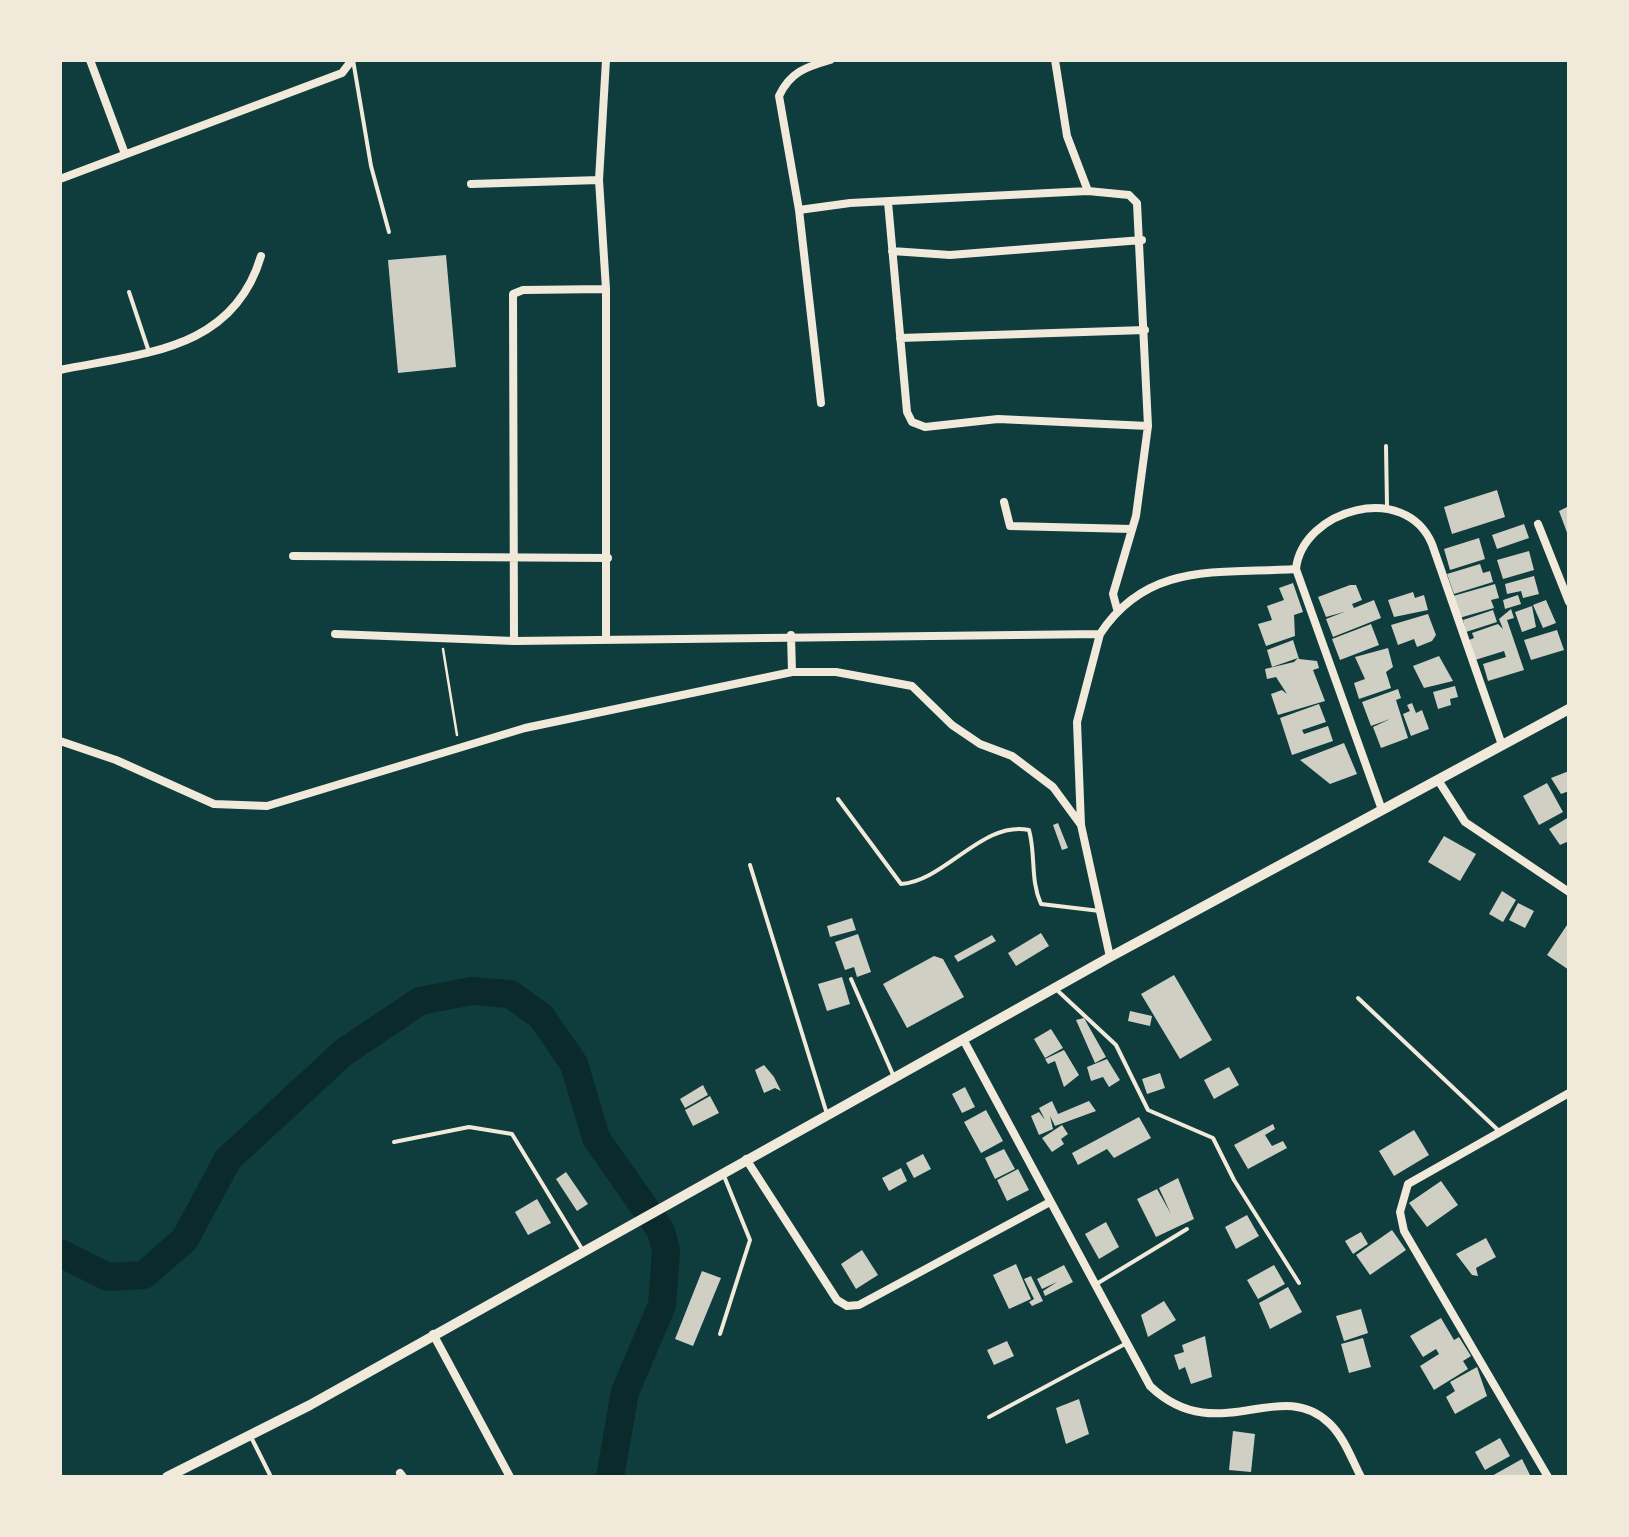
<!DOCTYPE html>
<html>
<head>
<meta charset="utf-8">
<style>
	body { margin:0 }
	#map { position:relative; width:1629px; height:1537px; overflow:hidden; background:#0f3d3e; font-family:"Golos Text",sans-serif }
	canvas { display:block }
	.frame { position:absolute; inset:0; border:62px solid #f1e9da; pointer-events:none }
</style>
</head>
<body>
<div id="map">
<canvas width="1629" height="1537"></canvas>
<div class="frame"></div>
</div>
<script>
const g = document.querySelector('canvas').getContext('2d');
g.lineJoin = 'round';
function trace(path, color, width, dash) { g.strokeStyle = color; g.lineWidth = width; g.lineCap = dash ? 'butt' : 'round'; g.setLineDash(dash || []); g.stroke(path); }
function paint(path, color) { g.fillStyle = color; g.fill(path, 'evenodd'); }
const river = new Path2D(`
	M60 1253 108 1277 144 1275 185 1239 228 1159 344 1052 420 1001 472 991 510 994 541 1016 574 1064 596 1138 661 1231 666 1251 662 1305 625 1392 610 1477`);
const building = new Path2D(`
	M446 255 456 367 398 373 388 260Z
	M1497 490 1505 517 1452 534 1444 507Z
	M1569 506V538L1559 511Z
	M1524 524 1529 538 1497 549 1492 535Z
	M1479 538 1485 559 1450 570 1444 549Z
	M1529 551 1534 570 1503 579 1497 560Z
	M1480 564 1483 573 1490 571 1493 582 1454 594 1447 574Z
	M1534 576 1539 594 1523 598 1521 591 1507 594 1505 584Z
	M1293 583 1303 612 1294 615 1295 636 1266 646 1258 624 1272 620 1267 606 1284 600 1279 588Z
	M1495 584 1499 598 1491 600 1494 608 1459 618 1453 596Z
	M1350 585H1356L1362 600 1352 604 1354 608 1374 600 1381 618 1333 637 1326 619 1344 612 1326 617 1318 597Z
	M1413 592 1415 598 1424 595 1428 610 1394 617 1388 600Z
	M1518 595 1521 604 1505 609 1503 600Z
	M1546 600 1556 623 1543 628 1533 605Z
	M1532 606 1536 627 1522 632 1515 612Z
	M1511 609 1514 618 1507 620 1524 670 1488 681 1483 664 1506 657 1504 651 1475 660 1469 640 1474 638 1472 633 1498 624 1503 629 1499 619Z
	M1493 610 1497 622 1466 632 1463 620Z
	M1428 614 1436 635 1432 641 1417 647 1414 639 1398 645 1391 625Z
	M1371 624 1379 645 1340 660 1332 639Z
	M1557 630 1564 650 1531 660 1524 640Z
	M1293 640 1299 659 1317 661 1319 668 1313 670 1325 701 1278 715 1271 694 1282 690 1287 694 1276 677 1267 679 1265 669 1294 662 1298 658 1272 667 1267 650Z
	M1388 648 1393 667 1386 672 1391 688 1359 699 1354 683 1365 679 1355 657Z
	M1439 656 1453 681 1424 688 1413 666Z
	M1455 686 1458 697 1450 699 1451 705 1438 709 1433 692Z
	M1398 689 1401 698 1396 700 1408 738 1381 748 1373 727 1390 719 1371 726 1362 702Z
	M1412 703 1416 713 1422 710 1429 729 1411 736 1403 714 1410 711 1407 705Z
	M1319 704 1326 722 1302 730 1304 734 1328 726 1333 741 1292 755 1280 718Z
	M1344 743 1357 774 1330 784 1300 760Z
	M1569 771V791L1561 794 1551 778Z
	M1547 783 1563 812 1539 825 1523 796Z
	M1569 817V841L1560 845 1549 829Z
	M1058 823 1068 848 1062 850 1053 825Z
	M1444 836 1476 854 1460 881 1428 862Z
	M1502 891 1516 900 1503 922 1489 914Z
	M1518 903 1534 911 1525 928 1509 920Z
	M852 918 856 930 830 937 827 926Z
	M1569 922V970L1547 955Z
	M1041 933 1049 946 1016 966 1008 953Z
	M858 934 871 972 857 977 854 967 845 970 835 942Z
	M992 935 996 941 958 962 954 956Z
	M934 956 943 959 964 997 907 1028 883 984Z
	M1174 975 1212 1040 1180 1059 1141 994Z
	M842 977 850 1004 827 1011 818 984Z
	M1130 1011 1152 1016 1150 1026 1128 1021Z
	M1084 1018 1106 1057 1095 1063 1076 1020Z
	M1051 1029 1063 1048 1045 1058 1034 1039Z
	M1064 1050 1079 1075 1064 1087 1055 1061 1048 1064 1045 1059Z
	M1107 1059 1120 1080 1109 1087 1103 1077 1091 1081 1087 1067Z
	M764 1065 774 1077 781 1091 775 1088 764 1093 755 1070Z
	M1229 1067 1239 1085 1214 1099 1204 1080Z
	M1160 1073 1165 1088 1147 1094 1142 1079Z
	M703 1085 708 1095 685 1108 680 1099Z
	M965 1087 975 1107 962 1113 952 1094Z
	M710 1096 719 1113 693 1126 685 1110Z
	M1052 1101 1058 1114 1089 1101 1096 1111 1055 1126 1050 1116 1053 1129 1039 1135 1031 1116 1039 1112 1045 1120 1039 1108Z
	M986 1110 1003 1141 981 1153 964 1122Z
	M1139 1117 1151 1138 1114 1158 1107 1149 1078 1165 1072 1153Z
	M1273 1124 1275 1129 1265 1135 1272 1146 1283 1141 1287 1148 1248 1169 1234 1145Z
	M1062 1125 1068 1134 1061 1139 1064 1144 1052 1152 1042 1138Z
	M1414 1130 1429 1155 1394 1176 1379 1151Z
	M1004 1149 1015 1169 995 1179 985 1158Z
	M923 1154 931 1169 914 1178 906 1163Z
	M901 1168 907 1181 889 1191 882 1178Z
	M1018 1169 1029 1190 1007 1201 997 1180Z
	M566 1172 588 1204 577 1211 556 1179Z
	M1178 1178 1194 1219 1156 1237 1137 1199 1157 1189 1171 1214 1159 1188Z
	M1441 1181 1458 1205 1427 1227 1409 1203Z
	M537 1199 551 1223 528 1235 515 1212Z
	M1247 1215 1259 1236 1236 1249 1225 1227Z
	M1106 1222 1119 1247 1099 1259 1085 1234Z
	M1392 1230 1406 1250 1370 1275 1356 1255Z
	M1361 1232 1368 1244 1353 1254 1345 1241Z
	M1486 1238 1496 1257 1476 1268 1478 1276 1472 1275 1456 1254Z
	M862 1250 878 1275 856 1289 841 1264Z
	M1016 1264 1031 1299 1009 1309 993 1275Z
	M1064 1265 1073 1282 1045 1296 1043 1291 1057 1282 1042 1289 1037 1279Z
	M1274 1265 1285 1284 1258 1299 1247 1280Z
	M702 1271 721 1278 693 1346 675 1339Z
	M1031 1276 1043 1301 1032 1306 1029 1302 1034 1299 1024 1279Z
	M1288 1287 1302 1312 1270 1329 1259 1303Z
	M1164 1301 1176 1320 1148 1337 1141 1315Z
	M1361 1309 1368 1333 1344 1341 1336 1316Z
	M1441 1318 1454 1340 1459 1337 1471 1356 1463 1361 1468 1369 1434 1390 1420 1366 1439 1354 1436 1349 1423 1357 1410 1336Z
	M1205 1336 1212 1377 1191 1384 1185 1367 1179 1370 1174 1355 1184 1352 1182 1345Z
	M1363 1338 1371 1367 1349 1373 1341 1344Z
	M1007 1341 1014 1356 994 1365 987 1350Z
	M1477 1367 1487 1396 1455 1414 1446 1397 1455 1391 1450 1382Z
	M1079 1399 1089 1434 1066 1444 1056 1408Z
	M1233 1431 1255 1434 1251 1472 1229 1470Z
	M1500 1438 1510 1456 1485 1470 1475 1452Z
	M1522 1459 1531 1477H1490Z`);
const path = new Path2D(`
	M443 649 457 735`);
const service = new Path2D(`
	M353 60 371 166 389 232
	M129 292 149 352
	M1386 446 1387 506
	M838 799 901 884C945 881 983 820 1029 830 1036 855 1030 880 1041 904L1100 911
	M750 865 827 1114
	M851 979 894 1077
	M1058 991 1116 1045 1148 1110 1213 1138 1234 1180 1299 1283
	M1358 998 1499 1131
	M394 1142 469 1127 512 1134 582 1249
	M1098 1283 1187 1229
	M720 1334 750 1240 724 1176
	M989 1417 1125 1344
	M252 1439 271 1477`);
const minor = new Path2D(`
	M90 60 125 154
	M1055 60 1067 136 1088 191
	M60 179 342 73 352 60
	M471 184 599 180
	M888 202 907 412 912 422 925 427 998 419 1148 426
	M799 210 850 203 1088 191 1129 195 1137 203 1148 426 1136 516 1113 594 1117 609
	M892 251 950 255 1142 240
	M900 338 1145 330
	M60 370C143 353 233 351 261 256
	M821 403 799 210 779 96C790 72 806 67 830 60
	M1004 502 1010 526 1132 529
	M1538 524 1569 602
	M293 556 608 558
	M335 634 514 641 1100 634C1148 561 1218 574 1296 569
	M1100 634 1077 722 1081 825 1110 957
	M791 635 792 672
	M606 639V289L599 180 606 60
	M514 641 513 294 523 290 606 289
	M60 741 116 760 214 804 267 806 525 728 792 672H836L912 686 952 725 980 744 1012 756 1053 787 1081 825
	M1438 780 1465 822 1569 892
	M1382 810 1296 569C1302 510 1405 480 1432 544L1502 745
	M963 1039 1150 1386C1217 1450 1279 1375 1329 1423 1344 1437 1352 1460 1361 1477
	M746 1159 837 1300 847 1306 859 1305 1050 1202
	M433 1334 510 1477
	M400 1473 403 1477
	M1548 1477 1404 1231 1400 1212 1408 1184 1569 1093`);
const secondary = new Path2D(`
	M167 1477 310 1405 1110 957 1569 709`);
trace(river, '#0a2a2b', 28);
paint(building, '#cfcfc3');
trace(path, '#f1e9da', 2.5);
trace(service, '#f1e9da', 4);
trace(minor, '#f1e9da', 8);
trace(secondary, '#f1e9da', 10);
</script>
</body>
</html>
